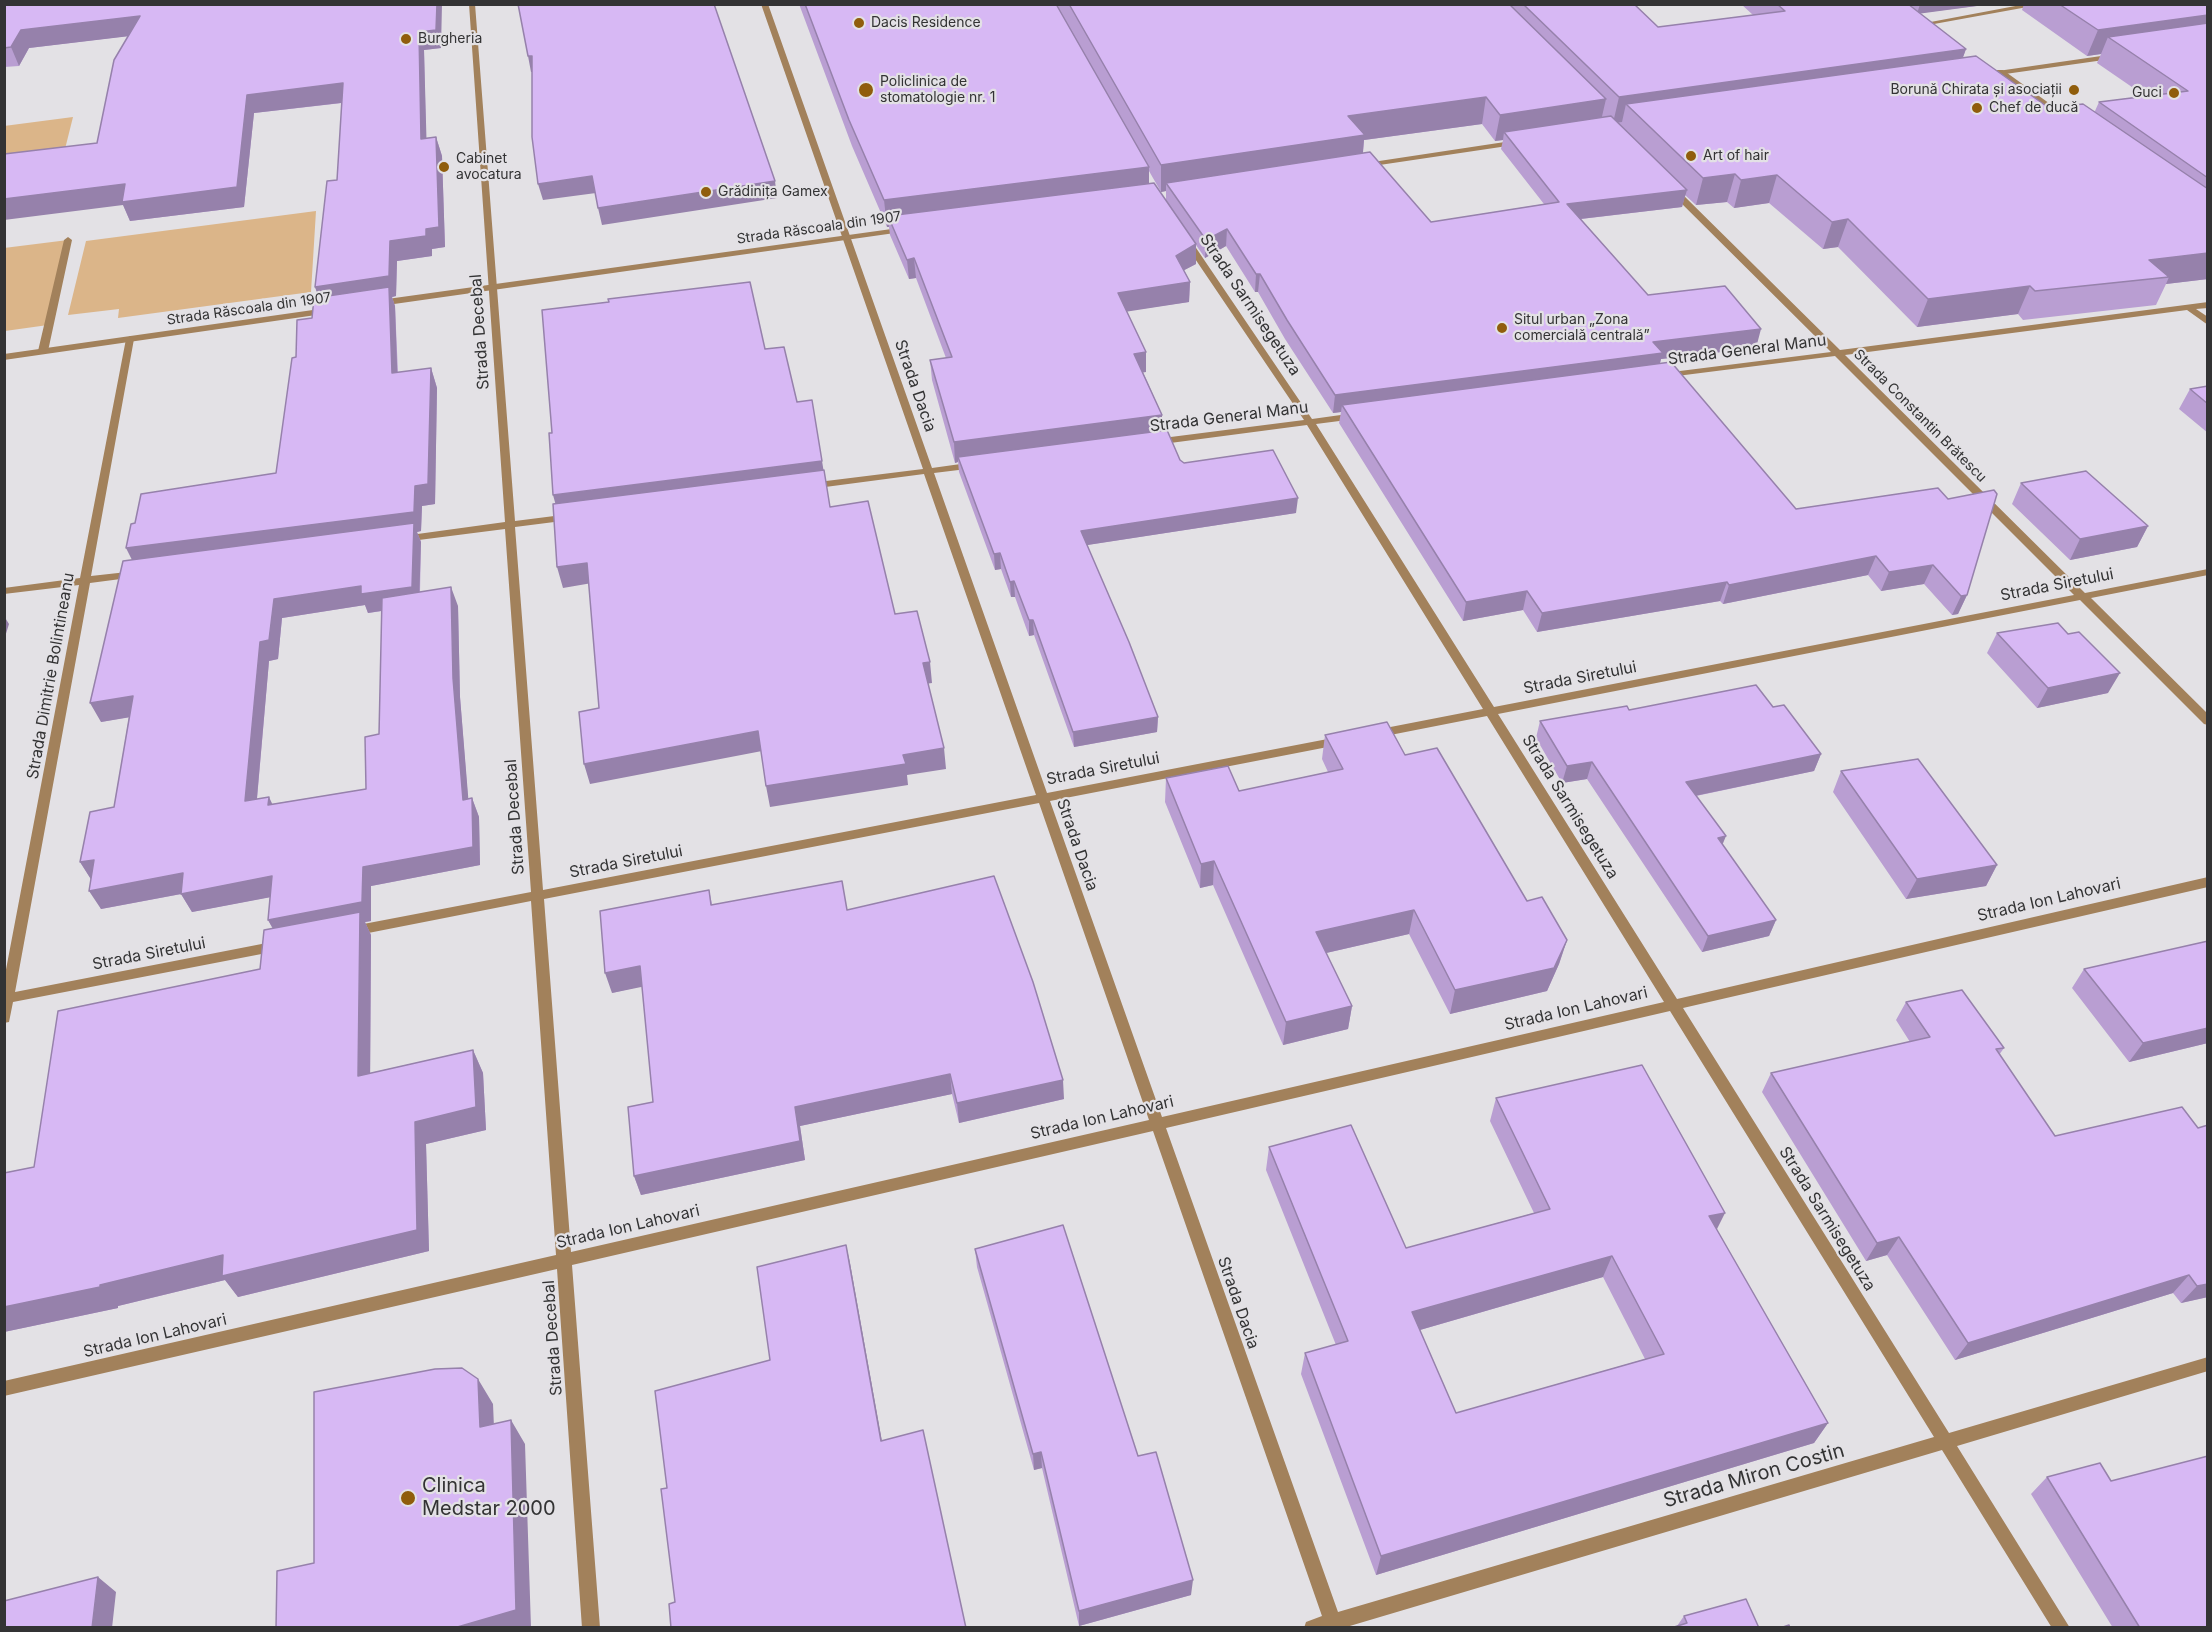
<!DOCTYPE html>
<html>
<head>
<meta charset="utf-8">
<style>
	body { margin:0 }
	#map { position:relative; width:2212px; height:1632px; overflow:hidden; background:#e3e1e5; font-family:Inter,sans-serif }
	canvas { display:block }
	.frame { position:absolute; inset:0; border:6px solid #333334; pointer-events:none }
</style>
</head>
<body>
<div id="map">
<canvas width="2212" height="1632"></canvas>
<div class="frame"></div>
</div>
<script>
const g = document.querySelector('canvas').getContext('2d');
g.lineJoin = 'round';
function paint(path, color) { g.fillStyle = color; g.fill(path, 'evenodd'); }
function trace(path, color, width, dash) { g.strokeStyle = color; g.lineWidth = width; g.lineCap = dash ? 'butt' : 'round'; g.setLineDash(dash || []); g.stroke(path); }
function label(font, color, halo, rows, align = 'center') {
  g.font = font + ' Inter,sans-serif'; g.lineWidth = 4.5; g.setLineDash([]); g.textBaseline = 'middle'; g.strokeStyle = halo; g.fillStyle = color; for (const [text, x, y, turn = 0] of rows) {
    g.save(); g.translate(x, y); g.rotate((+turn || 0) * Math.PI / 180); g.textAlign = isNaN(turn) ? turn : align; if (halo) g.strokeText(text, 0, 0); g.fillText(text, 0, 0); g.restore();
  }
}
const green = new Path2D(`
	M73 117 63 157 5 164 4 126Z
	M316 211 311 292 118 318 119 309 68 315 86 241Z
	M68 240 48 325 5 331 4 248Z`);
const service = new Path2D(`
	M2026 4H2044L1923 26 1920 24Z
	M68 237 72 240 48 351 43 354 38 351 64 240Z`);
const minor = new Path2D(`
	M469 4H475L515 521 570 514 575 517 570 520 515 527 543 890 1036 795 924 474 810 489 805 486 810 483 923 469 761 4H768L932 468 975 462 980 465 975 468 934 473 1047 793 1338 737 1344 741 1338 745 1050 801 1162 1117 1664 1002 1487 716 1375 738 1371 737 1369 734 1375 730 1483 709 1307 425 1155 445 1150 442 1155 439 1304 420 1183 241 1184 239H1190L1312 419 1355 413 1360 416 1355 419 1316 424 1494 707 2074 595 1835 356 1661 378 1659 376 1664 373 1831 352 1671 193V189H1677L1840 350 2208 302V308L2196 309 2208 317V325L2187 310 1845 355 2085 593 2208 569V575L2091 598 2208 714V725L2204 724 2080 600 1498 714 1677 999 2208 877V887L1683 1008 1949 1433 2208 1357V1371L1957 1446 2070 1628H2052L1942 1450 1343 1628H1304L1306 1622 1322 1616 1153 1131 572 1265 600 1628H582L557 1269 4 1396V1381L556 1255 531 901 353 936 348 934 347 931 348 928 353 926 531 892 505 529 403 542 398 539 403 536 505 522ZM1039 803 1149 1120 571 1252 544 899ZM1670 1011 1934 1437 1338 1612 1166 1128Z
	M1997 70H2003L2064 114V118H2058L1997 74Z
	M130 336 134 339 91 576 136 571 141 574 136 577 90 583 15 992 277 941 282 942 283 946 282 950 277 951 13 1002 9 1022 4 1023V980L79 585 4 594V588L80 578 126 339Z`);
const tertiary = new Path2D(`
	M2115 54 2119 56 2118 58 1984 77 1980 75 1984 73Z
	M1518 140 1522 142 1521 144 1366 167 1362 165 1366 163Z
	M906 227H909V231L380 306 376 303 380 300Z
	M327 308 330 309V313L4 360V354Z`);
const wall = new Path2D(`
	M4 4 441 48 424 50 426 138 436 137 442 156 445 247 432 249V256L397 261 396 296 392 297 395 306 398 373 431 368 437 388 435 504 422 506 421 531 417 532 421 542 420 592 458 606 460 697 468 799 472 798 479 817 480 865 371 886V921L365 922 371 935 370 1073 473 1050 483 1073 486 1130 426 1144 429 1251 238 1297 225 1280 118 1306V1308L4 1332V1173L34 1167 260 969 273 929 268 920 270 897 192 912 181 894 101 909 91 879 80 862 114 807 129 717 101 722 132 560 135 523 276 473 296 357 312 318 319 297 315 287 337 180 342 103 254 113 244 207 130 221 97 143 128 36 29 48 19 66 4 67ZM365 605 368 613 382 611 379 734 366 789 272 804 257 799 269 661 278 659 282 618Z
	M799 4H1634L1658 27 1753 15 1741 4H1992L1920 13 1966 49 1963 57 2049 108 2095 111 2099 102 2145 96 2097 63 2101 54 2087 56 2022 10 2024 4H2208V279L2166 284 2156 305 2023 320 2018 314 1917 327 1838 247 1823 249 1769 203 1734 208 1727 202 1696 205 1685 195 1682 207 1581 219 1648 295 1756 348 1661 359 1660 363 1796 509 1938 488 1967 595 1958 614 1952 615 1924 584 1881 591 1868 575 1723 604 1720 601 1537 632 1523 610 1463 621 1339 423 1341 412 1333 413 1285 339 1258 292H1255L1226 246 1205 258 1196 245V264L1184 270 1190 282 1189 302 1126 311 1146 352V372H1143L1162 415V431L1180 460 1184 463 1296 513 1087 545 1158 717 1157 732 1074 747 1034 635 1029 636 1015 597H1011L1001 569 995 570 959 472 958 462 955 463 932 380 930 360 946 358 916 278 909 279 890 235 889 227H887L852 146ZM1482 124 1495 141 1503 140 1501 149 1544 204 1431 222 1363 153 1364 140ZM1149 171 1161 192 1166 191V200L1149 183Z
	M2208 386V433L2179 409 2190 389Z
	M2021 483 2148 526 2137 547 2070 560 2012 504Z
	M1997 633 2108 693 2037 708 1987 653Z
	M1773 707 1821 754 1814 771 1696 796 1722 844 1776 920 1769 936 1702 952 1587 779 1562 783 1536 738 1540 721 1629 710Z
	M1325 735 1405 755 1527 901 1567 940 1559 964 1547 991 1450 1014 1409 934 1326 953 1352 1006 1348 1029 1283 1045 1213 885 1200 888 1165 802 1166 778 1239 791 1328 772 1322 759Z
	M1841 771 1997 865 1986 886 1906 899 1833 792Z
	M709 890 712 904 847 910 1064 1099 959 1123 952 1094 800 1126 805 1160 641 1195 634 1176 653 1102 642 986 612 993Z
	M2084 969 2208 1043 2129 1062 2072 988Z
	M1906 1002 2004 1048 1999 1055 2055 1136 2198 1128 2208 1125V1297L2181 1303 2173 1293 1955 1360 1887 1255 1866 1261 1762 1092 1771 1073 1910 1042 1896 1020Z
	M1496 1098 1716 1229 1828 1423 1814 1443 1376 1575 1301 1374 1305 1353 1336 1345 1266 1170 1269 1147 1406 1248 1534 1213 1490 1121ZM1603 1277 1645 1359 1456 1413 1420 1330Z
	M975 1249 1138 1456 1191 1595 1079 1626 1042 1468 1034 1470 977 1267Z
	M2047 1477 2111 1481 2208 1628H2113L2031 1494Z
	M1684 1616 1759 1628 1677 1626Z`);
const shadedWall = new Path2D(`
	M437 4H442L441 48 424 50 427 158 421 139 419 32Z
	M1920 4H1992L1917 14Z
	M2208 15V39L2108 37 2101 54 2087 56 2098 30Z
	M140 16 147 34 29 48 19 66 11 47 21 30Z
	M1966 49 1957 74 1626 104 1622 122 1613 123 1619 97Z
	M528 56H532L536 72H531Z
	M343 83 349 102 254 113 244 207 130 221 123 205 4 220V199L247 95Z
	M1486 97 1482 124 1364 140 1362 162 1166 183V191L1161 192V165L1348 116Z
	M1606 99 1600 125 1504 132 1503 140 1495 141 1500 115Z
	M436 137 442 156 445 247 432 249V256L397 261 396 296 392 297 395 306 398 393 322 307 315 287 390 241 426 229Z
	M1149 167V194L888 216 889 227H887L884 200Z
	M1735 174 1727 202 1696 205 1703 178Z
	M1777 175 1769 203 1734 208 1741 180Z
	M592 176 596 193 543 200 538 184Z
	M775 181 777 198 602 225 598 208Z
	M1687 190 1682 207 1563 221 1567 204Z
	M1848 219 1838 247 1823 249 1832 222Z
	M1227 229 1226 246 1205 258 1206 240Z
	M1196 244V264L1175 275 1176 256Z
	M2208 253V279L2166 284 2169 277 2149 260Z
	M914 258 916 278 909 279 907 260Z
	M1256 274H1260L1258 292H1255Z
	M1190 282 1189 302 1118 313V293Z
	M2030 286 2018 314 1917 327 1928 299Z
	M1761 329 1756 348 1661 359 1658 371 1342 405 1341 412 1333 413 1335 395 1653 342Z
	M1146 352V372L1134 374V354Z
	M431 368 437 388 435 504 422 506 421 531 417 532 421 542 419 605 368 613 365 605 282 618 278 659 269 661 255 820 245 801 260 642 274 599 361 586 412 587 136 568 126 548 415 486Z
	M1162 415V435L958 457V462L955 463 954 442Z
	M822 461 825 479 558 513 553 495Z
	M1298 498 1296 513 1081 546V531Z
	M2148 526 2137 547 2070 560 2080 539Z
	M1000 553 1001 569 995 570 994 554Z
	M1876 556 1868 575 1723 604 1729 585Z
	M587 563 592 583 563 588 557 567Z
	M1933 565 1924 584 1881 591 1889 572Z
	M1014 581 1015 597H1011L1010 582Z
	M1727 582 1720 601 1537 632 1542 613Z
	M451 587 458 606 460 697 470 819 463 800 453 678Z
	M1527 591 1523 610 1463 621 1466 602Z
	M1967 595 1958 614 1952 615 1961 596Z
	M4 616 9 624 4 640Z
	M1029 620H1033L1034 635 1029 636Z
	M930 662 932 683 925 684 923 663Z
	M2120 673 2108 693 2037 708 2048 688Z
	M133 696 143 715 101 722 90 703Z
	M1158 717 1157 732 1074 747 1073 732Z
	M758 731 762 751 590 784 584 764Z
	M944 748 946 769 907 775 908 785 770 807 766 786 903 755Z
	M1821 754 1814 771 1680 799 1686 782Z
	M1592 762 1587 779 1562 783 1567 766Z
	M269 797 278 816 268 805Z
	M472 798 479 817 480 865 371 886V921L365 922 371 935 370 1098 268 920 363 867Z
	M1726 836 1719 853 1718 838Z
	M94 860 92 881 80 862Z
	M1214 861 1213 885 1200 888 1201 864Z
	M1997 865 1986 886 1906 899 1917 879Z
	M183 873 272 876 282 895 192 912 181 894 101 909 89 891Z
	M1414 910 1409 934 1313 956 1316 932Z
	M1776 920 1769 936 1702 952 1708 936Z
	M1567 940 1559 964 1547 991 1450 1014 1455 990Z
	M640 966 646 986 612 993 605 973Z
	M1352 1006 1348 1029 1283 1045 1286 1022Z
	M2208 1028V1043L2129 1062 2143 1043Z
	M473 1050 483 1073 486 1130 426 1144 429 1251 238 1297 225 1280 118 1306V1308L4 1332V1307L100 1285 415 1122Z
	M950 1074 952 1094 800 1126 805 1160 641 1195 634 1176 795 1107Z
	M1063 1080 1064 1099 959 1123 957 1103Z
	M1725 1213 1714 1235 1709 1216Z
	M1899 1237 1887 1255 1866 1261 1877 1243Z
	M846 1245 850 1263 885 1458 881 1441Z
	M1612 1256 1603 1277 1406 1334 1412 1312Z
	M2189 1275 2173 1293 1955 1360 1968 1343Z
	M2208 1284V1297L2181 1303 2197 1286Z
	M478 1379 493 1404 495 1451 480 1427Z
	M511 1420 525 1444 531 1628H454Z
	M1828 1423 1814 1443 1376 1575 1381 1556Z
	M1041 1452 1042 1468 1034 1470 1033 1454Z
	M98 1577 116 1592 112 1628H92Z
	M1193 1580 1191 1595 1079 1626V1611Z`);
const building = new Path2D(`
	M4 4H437L436 30 419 32 421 139 436 137 439 227 426 229V236L390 241 389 276 315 287 327 181 337 180 343 83 247 95 237 187 122 202 125 184 4 199V154L97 143 114 60 140 16 21 30 11 47 4 48Z
	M518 4H714L775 181 598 208 592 176 538 184 532 137V56H528Z
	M805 4H1056L1149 167 884 200 849 120Z
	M1069 4H1509L1606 99 1500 115 1486 97 1348 116 1365 135 1161 165Z
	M1523 4H1634L1658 27 1785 11 1777 4H1908L1966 49 1619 97Z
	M2059 4H2208V15L2098 30Z
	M2208 23V178L2099 102 2188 91 2108 37Z
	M1976 56 2049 108 2083 104 2208 189V253L2149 260 2169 277 2035 291 2030 286 1928 299 1848 219 1832 222 1777 175 1741 180 1735 174 1703 178 1626 104Z
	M1611 116 1687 190 1567 204 1648 295 1725 286 1761 329 1653 342 1663 353 1335 395 1287 320 1260 274H1256L1227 229 1206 240 1166 183 1370 152 1431 222 1559 202 1504 132Z
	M1154 183 1196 244 1176 256 1190 282 1118 293 1146 352 1134 354 1162 415 954 442 930 360 952 357 914 258 907 260 888 216Z
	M750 282 765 349 784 347 797 402 812 400 822 461 553 495 549 433H552L542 310 609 302 608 299Z
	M389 287 392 373 431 368 428 484 415 486 414 512 126 548 131 524 135 523 141 494 276 473 292 358 296 357 297 320 312 318 314 298Z
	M1671 362 1796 509 1938 488 1948 499 1994 490 1997 494 1967 595 1961 596 1933 565 1889 572 1876 556 1729 585 1727 582 1542 613 1527 591 1466 602 1342 405Z
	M2208 386V404L2190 389Z
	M1167 430 1180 460 1184 463 1273 450 1298 498 1081 531 1129 642 1158 717 1073 732 1033 620H1029L1014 581 1010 582 1000 553 994 554 958 457Z
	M824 470 830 507 868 501 895 614 917 611 930 662 923 663 944 748 903 755 906 764 766 786 758 731 584 764 579 712 599 708 587 563 557 567 553 504Z
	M2086 471 2148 526 2080 539 2021 483Z
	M414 523 412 587 361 594V586L274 599 269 640 260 642 245 801 269 797 268 805 366 789 365 737 379 734 382 598 451 587 453 678 463 800 472 798 473 847 363 867 362 902 268 920 272 876 181 894 183 873 89 891 94 860 80 862 90 812 114 807 133 696 90 703 123 561Z
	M2058 623 2068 634 2079 632 2120 673 2048 688 1997 633Z
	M1756 685 1773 707 1784 705 1821 754 1686 782 1726 836 1718 838 1776 920 1708 936 1592 762 1567 766 1540 721 1627 706 1629 710Z
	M1387 722 1405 755 1437 748 1527 901 1542 897 1567 940 1554 968 1455 990 1414 910 1316 932 1352 1006 1286 1022 1214 861 1201 864 1166 778 1228 766 1239 791 1343 769 1325 735Z
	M1918 759 1997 865 1917 879 1841 771Z
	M994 876 1033 982 1063 1080 957 1103 950 1074 795 1107 800 1141 634 1176 628 1107 653 1102 640 966 605 973 600 911 709 890 711 905 842 881 847 910Z
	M360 912 358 1076 473 1050 476 1107 415 1122 417 1230 222 1276 223 1255 100 1285V1287L4 1307V1173L34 1167 58 1011 260 969 264 930Z
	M2208 941V1028L2143 1043 2084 969Z
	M1962 990 2004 1048 1996 1049 2055 1136 2182 1107 2198 1128 2208 1125V1284L2197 1286 2189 1275 1968 1343 1899 1237 1877 1243 1771 1073 1930 1037 1906 1002Z
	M1642 1065 1725 1213 1709 1216 1828 1423 1381 1556 1305 1353 1348 1341 1269 1147 1351 1125 1406 1248 1550 1209 1496 1098ZM1612 1256 1664 1354 1456 1413 1412 1312Z
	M1063 1225 1138 1456 1156 1452 1193 1580 1079 1611 1041 1452 1033 1454 975 1249Z
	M846 1245 881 1441 923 1430 966 1628H671L669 1604 675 1602 661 1489 667 1488 655 1391 770 1360 757 1267Z
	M462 1368 478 1379 480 1427 511 1420 516 1610 454 1628H276L277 1571 314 1563V1392L435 1369Z
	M2208 1456V1628H2140L2047 1477 2100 1463 2111 1481Z
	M98 1577 92 1628H4V1601Z
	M1746 1599 1759 1628H1671L1687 1623 1684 1616Z
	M1789 1625 1790 1628H1780Z`);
const markers = [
	[859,23,6,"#905d0c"],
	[406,39,6,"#905d0c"],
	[866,90,8,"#905d0c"],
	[2074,90,6,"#905d0c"],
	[2174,93,6,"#905d0c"],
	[1977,108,6,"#905d0c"],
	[1691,156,6,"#905d0c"],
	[444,167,6,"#905d0c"],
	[706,192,6,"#905d0c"],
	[1502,328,6,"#905d0c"],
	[408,1498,8,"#905d0c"]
];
const farPoinames = [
	["Dacis Residence",871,23],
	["Burgheria",418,39],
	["Policlinica de",880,82],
	["stomatologie nr. 1",880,98],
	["Borună Chirata și asociații",2062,90,"right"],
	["Guci",2162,93,"right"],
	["Chef de ducă",1989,108],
	["Art of hair",1703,156],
	["Cabinet",456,159],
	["avocatura",456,175],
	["Grădinița Gamex",718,192],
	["Situl urban „Zona",1514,320],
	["comercială centrală”",1514,336]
];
const farStreetnames = [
	["Strada Răscoala din 1907",819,228,-8],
	["Strada Răscoala din 1907",249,309,-8],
	["Strada Constantin Brătescu",1920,416,45]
];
const streetNames = [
	["Strada Sarmisegetuza",1250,305,56],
	["Strada Decebal",480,332,-94],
	["Strada General Manu",1747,350,-7],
	["Strada Dacia",915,386,71],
	["Strada General Manu",1229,417,-7],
	["Strada Siretului",2057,585,-11],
	["Strada Dimitrie Bolintineanu",51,676,-80],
	["Strada Siretului",1580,678,-11],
	["Strada Siretului",1103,769,-11],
	["Strada Sarmisegetuza",1570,807,58],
	["Strada Decebal",515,817,-94],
	["Strada Dacia",1077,845,71],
	["Strada Siretului",626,862,-11],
	["Strada Ion Lahovari",2049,900,-13],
	["Strada Siretului",149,954,-11],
	["Strada Ion Lahovari",1576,1009,-13],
	["Strada Ion Lahovari",1102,1118,-13],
	["Strada Sarmisegetuza",1827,1219,58],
	["Strada Ion Lahovari",628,1227,-13],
	["Strada Dacia",1238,1303,71],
	["Strada Ion Lahovari",155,1336,-13],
	["Strada Decebal",553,1338,-94]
];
const nearStreetnames = [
	["Strada Miron Costin",1754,1476,-16]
];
const nearPoinames = [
	["Clinica",422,1486],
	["Medstar 2000",422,1509]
];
paint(green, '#dbb589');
paint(service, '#a2815b');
paint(minor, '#a2815b');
paint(tertiary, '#a2815b');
paint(wall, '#b99ed2');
paint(shadedWall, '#9681ab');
paint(building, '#d7b8f4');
trace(building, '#9681ab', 1.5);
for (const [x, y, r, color] of markers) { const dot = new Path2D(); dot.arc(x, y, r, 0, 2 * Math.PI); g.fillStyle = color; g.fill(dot); trace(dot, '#e3e1e5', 2); }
label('14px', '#333334', '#e3e1e5', farPoinames, 'left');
label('14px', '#333334', '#e3e1e5', farStreetnames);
label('16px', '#333334', '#e3e1e5', streetNames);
label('20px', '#333334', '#e3e1e5', nearStreetnames);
label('20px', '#333334', '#e3e1e5', nearPoinames, 'left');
</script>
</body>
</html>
